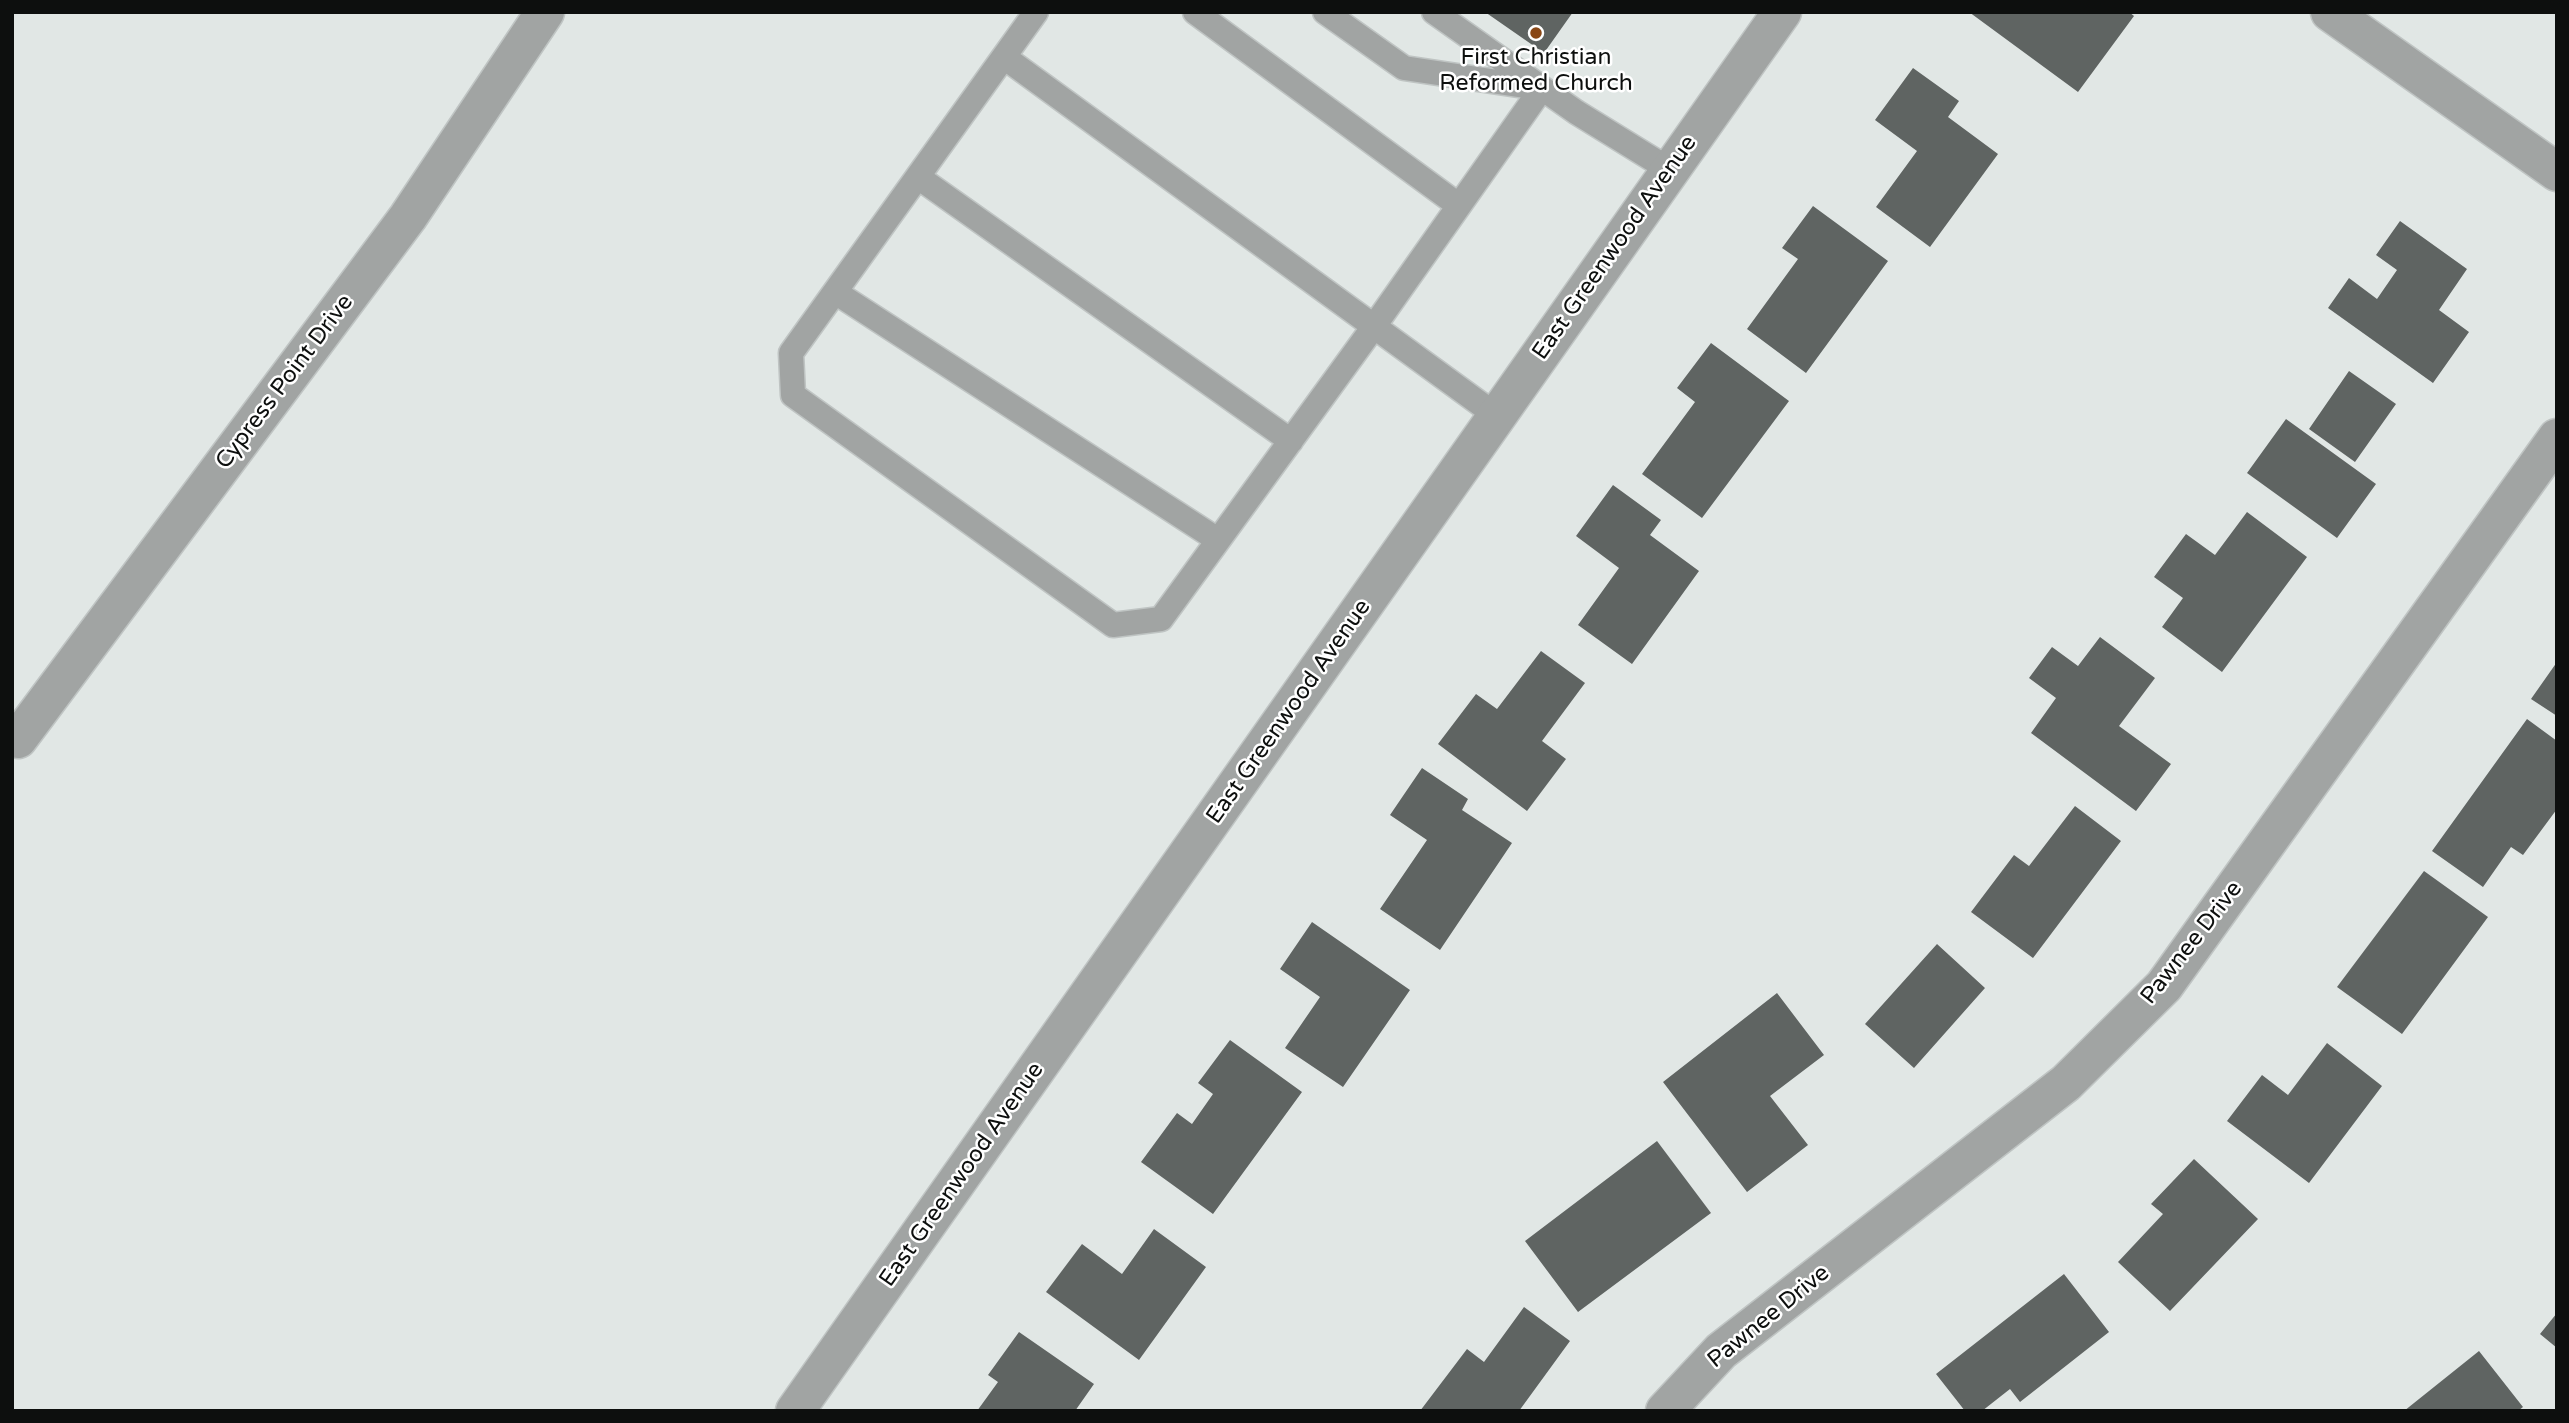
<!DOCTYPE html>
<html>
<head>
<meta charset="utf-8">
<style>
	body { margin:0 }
	#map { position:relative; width:2569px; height:1423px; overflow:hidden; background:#e1e7e5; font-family:"Varela Round",sans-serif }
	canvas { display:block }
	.frame { position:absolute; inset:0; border:14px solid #0d0f0e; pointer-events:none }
</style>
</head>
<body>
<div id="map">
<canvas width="2569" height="1423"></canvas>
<div class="frame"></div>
</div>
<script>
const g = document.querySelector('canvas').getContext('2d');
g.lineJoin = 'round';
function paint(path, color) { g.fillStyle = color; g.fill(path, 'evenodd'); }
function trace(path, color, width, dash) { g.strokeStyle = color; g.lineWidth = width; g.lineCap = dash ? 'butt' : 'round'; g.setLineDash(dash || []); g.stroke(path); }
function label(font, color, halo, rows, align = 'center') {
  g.font = font + ' "Varela Round",sans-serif'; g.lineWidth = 5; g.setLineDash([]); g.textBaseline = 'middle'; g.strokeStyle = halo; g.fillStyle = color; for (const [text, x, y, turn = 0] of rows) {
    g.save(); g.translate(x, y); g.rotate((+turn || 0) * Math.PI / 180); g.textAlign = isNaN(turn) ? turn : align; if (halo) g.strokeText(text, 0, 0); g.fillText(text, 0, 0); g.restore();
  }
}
const building = new Path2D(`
	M1485 12H1573L1544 53Z
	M1969 12H2129L2134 16 2078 92Z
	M1913 68 1959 101 1948 117 1998 154 1930 247 1876 207 1917 151 1875 120Z
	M1813 206 1888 261 1806 373 1747 329 1798 259 1782 248Z
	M2400 221 2467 269 2439 310 2469 332 2433 383 2328 308 2349 278 2377 299 2397 270 2376 255Z
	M1711 343 1789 401 1702 518 1642 474 1695 402 1677 388Z
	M2349 371 2396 404 2355 462 2309 429Z
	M2286 419 2376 484 2337 538 2247 473Z
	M1613 485 1661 520 1650 535 1699 571 1632 664 1578 625 1619 568 1576 536Z
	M2247 512 2307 557 2222 672 2162 627 2183 598 2154 577 2186 534 2215 555Z
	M2100 637 2155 678 2119 726 2171 764 2136 811 2031 733 2056 698 2029 678 2052 647 2078 666Z
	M1541 651 1585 683 1542 741 1566 759 1527 811 1438 744 1476 694 1497 709Z
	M2557 662V716L2531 699Z
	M2527 719 2557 741V809L2523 855 2511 847 2483 887 2432 851Z
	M1422 768 1468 799 1462 810 1512 843 1440 950 1380 909 1427 840 1390 815Z
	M2075 806 2121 841 2033 958 1971 912 2014 855 2029 866Z
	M2424 871 2488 917 2402 1034 2337 987Z
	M1312 922 1410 990 1343 1087 1285 1048 1320 997 1280 969Z
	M1937 944 1985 988 1914 1068 1865 1024Z
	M1777 993 1824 1055 1770 1096 1808 1145 1747 1192 1663 1082Z
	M1230 1040 1302 1092 1213 1214 1141 1162 1177 1113 1192 1124 1213 1094 1198 1083Z
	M2327 1043 2382 1086 2309 1183 2227 1121 2262 1075 2288 1095Z
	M1657 1141 1711 1213 1578 1312 1525 1241Z
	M2194 1159 2258 1219 2170 1311 2118 1262 2163 1214 2151 1204Z
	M1154 1229 1206 1267 1139 1360 1046 1292 1082 1244 1122 1274Z
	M2064 1274 2109 1332 2020 1402 2010 1389 1982 1411H1965L1936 1374Z
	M1524 1307 1570 1341 1519 1411H1420L1467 1349 1484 1362Z
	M2557 1313V1348L2540 1334Z
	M1019 1332 1094 1384 1075 1411H977L998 1382 988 1375Z
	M2479 1351 2523 1407 2518 1411H2404Z`);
const service = new Path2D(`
	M1036 12 791 353 793 395 1113 625 1161 619 1375 325 1542 88
	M1195 12 1458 205
	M1325 12 1404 68 1538 88
	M1434 12 1576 112 1670 170
	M1004 57 1497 416
	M918 177 1291 441
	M835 292 1218 540`);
const minor = new Path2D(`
	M2330 12 2557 172
	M12 736 18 739 408 217 545 12
	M795 1411 1782 12
	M1665 1411 1721 1351 2066 1083 2164 986 2557 438`);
const markers = [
	[1536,33,7,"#894715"]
];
const poiNames = [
	["First Christian",1536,58],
	["Reformed Church",1536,84]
];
const streetNames = [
	["East Greenwood Avenue",1615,248,-55],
	["Cypress Point Drive",285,382,-53],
	["East Greenwood Avenue",1289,712,-55],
	["Pawnee Drive",2192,943,-52],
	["East Greenwood Avenue",962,1175,-55],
	["Pawnee Drive",1769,1317,-39]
];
paint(building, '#5f6462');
trace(service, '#bfc4c3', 27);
trace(minor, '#bfc4c3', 41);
trace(service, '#a1a4a3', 24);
trace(minor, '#a1a4a3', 38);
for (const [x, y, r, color] of markers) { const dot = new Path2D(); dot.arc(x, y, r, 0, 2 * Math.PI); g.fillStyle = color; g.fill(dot); trace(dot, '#fff', 2.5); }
label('23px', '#0d0f0e', '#fff', poiNames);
label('23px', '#0d0f0e', '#fff', streetNames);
</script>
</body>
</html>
